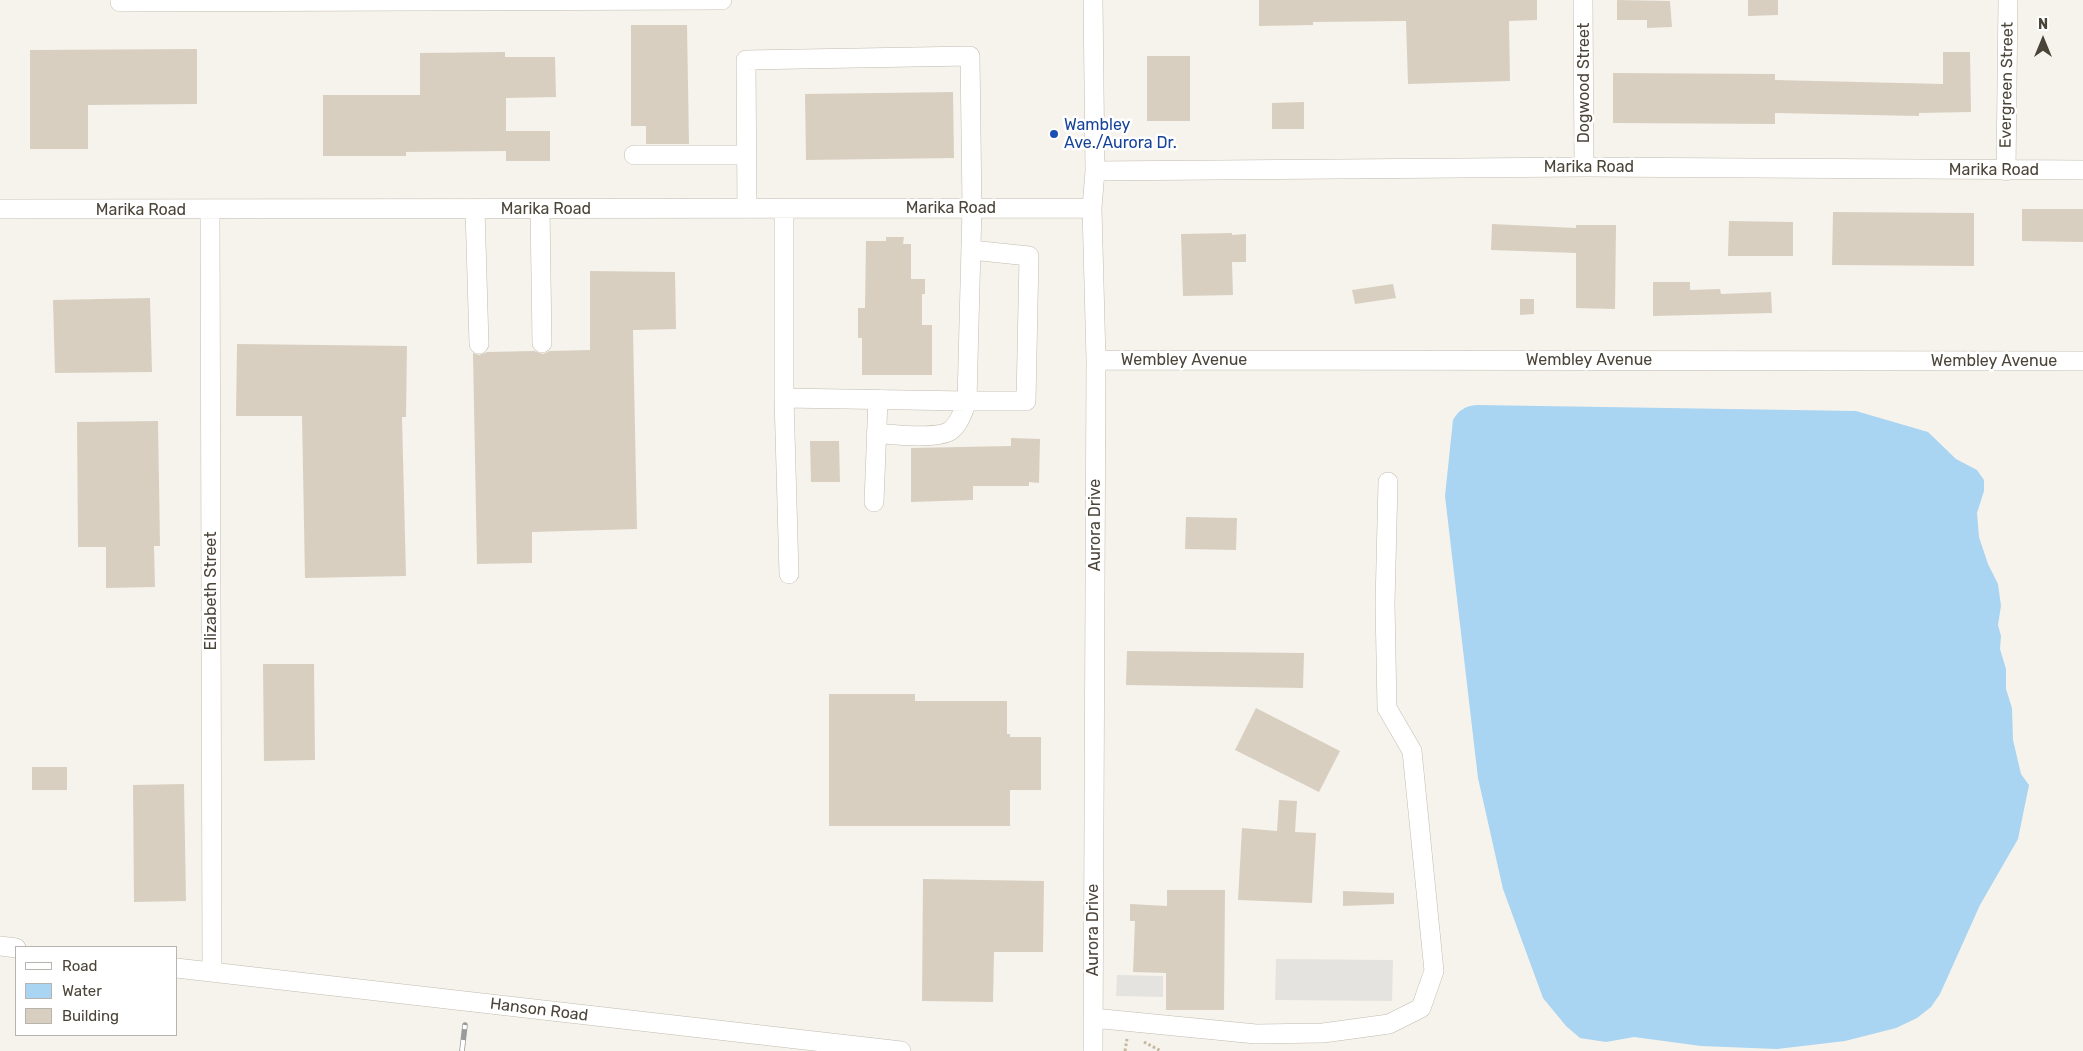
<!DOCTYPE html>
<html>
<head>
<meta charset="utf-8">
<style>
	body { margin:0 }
	#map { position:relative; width:2083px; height:1051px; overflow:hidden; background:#f6f3ec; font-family:Rubik,sans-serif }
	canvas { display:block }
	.legend { position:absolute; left:15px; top:946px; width:162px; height:90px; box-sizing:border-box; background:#fff; border:1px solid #b7b4b0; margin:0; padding:6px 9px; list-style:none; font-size:15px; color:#4b4439 }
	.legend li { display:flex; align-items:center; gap:10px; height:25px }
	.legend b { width:25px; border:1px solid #b7b4b0 }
	.north { position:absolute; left:2018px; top:15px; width:50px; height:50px; -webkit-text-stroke:4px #fff; paint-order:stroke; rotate:0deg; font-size:14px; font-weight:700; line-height:20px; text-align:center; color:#4b4439 }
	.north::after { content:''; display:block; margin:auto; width:18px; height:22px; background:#4b4439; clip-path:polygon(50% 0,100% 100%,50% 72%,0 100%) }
</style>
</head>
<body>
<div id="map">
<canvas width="2083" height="1051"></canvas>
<ul class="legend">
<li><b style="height:6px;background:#fff"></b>Road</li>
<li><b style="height:14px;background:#a9d4f2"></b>Water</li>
<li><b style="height:14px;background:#d8cfc1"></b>Building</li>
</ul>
<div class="north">N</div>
</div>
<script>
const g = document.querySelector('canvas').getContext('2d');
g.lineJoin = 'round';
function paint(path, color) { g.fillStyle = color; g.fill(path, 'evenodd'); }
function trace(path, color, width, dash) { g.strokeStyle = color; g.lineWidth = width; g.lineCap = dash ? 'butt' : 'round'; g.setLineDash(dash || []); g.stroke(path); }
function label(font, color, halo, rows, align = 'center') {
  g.font = font + ' Rubik,sans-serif'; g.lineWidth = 5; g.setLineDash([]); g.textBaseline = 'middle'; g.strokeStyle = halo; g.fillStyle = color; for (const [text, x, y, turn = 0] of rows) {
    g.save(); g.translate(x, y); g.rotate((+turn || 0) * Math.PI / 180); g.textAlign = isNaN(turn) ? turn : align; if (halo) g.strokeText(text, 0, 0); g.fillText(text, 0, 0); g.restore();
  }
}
const parking = new Path2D(`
	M1276 959 1393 960 1392 1001 1275 1000Z
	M1117 975 1163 976V997L1116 996Z`);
const water = new Path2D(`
	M1477 405 1856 411 1928 432 1956 459 1977 470 1984 480V491L1977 513 1979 537 1988 564 1998 584 2001 606 1998 625 2001 636 2000 649 2006 669V689L2012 708 2013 740 2021 774 2029 785 2018 839 1980 905 1940 994 1931 1007 1917 1018 1896 1028 1845 1041 1777 1049 1701 1046 1634 1037 1606 1042 1580 1038 1566 1026 1543 998 1503 889 1478 778 1445 496 1453 420C1459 410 1465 406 1477 405Z`);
const building = new Path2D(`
	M1259 0H1537V20L1509 21 1510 81 1408 84 1406 21 1313 22V25L1259 26Z
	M1617 0 1670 1 1672 27 1647 28V20H1617Z
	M1748 0H1778V15L1748 16Z
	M631 25H687L689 144H646V126H631Z
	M197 49V104L88 105V149H30V50Z
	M505 52V57H555L556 97 506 98V131H550V161H506V151L406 152V156H323V95H420V53Z
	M1943 52H1970L1971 112 1919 113V116L1775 113V124L1613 123V73L1775 74V80L1943 84Z
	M1147 56H1190V121H1147Z
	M953 92 954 158 806 160 805 94Z
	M1304 102V129H1272V103Z
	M2022 209H2083V242L2022 241Z
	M1833 212 1974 213V266L1832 265Z
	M1729 221 1793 222V256H1728Z
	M1492 224 1576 228V225H1616L1615 309 1576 308V253L1491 250Z
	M1232 233V235L1246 234V262H1232L1233 295 1183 296 1181 234Z
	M886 237H904L903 244H911V279H925V294H922V325H932V375H862V338H858V308H865L866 241H886Z
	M590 271 675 272 676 329 633 330 637 529 532 532V563L477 564 473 353 479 355 487 352 534 351 543 354 550 351 590 350Z
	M1653 282H1690V290L1720 289 1721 294 1771 292 1772 313 1653 316Z
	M1393 284 1396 298 1355 304 1352 290Z
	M150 298 152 372 55 373 53 300Z
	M1520 299H1534V314L1520 315Z
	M237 344 407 346 406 417H402L406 576 305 578 302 416H236Z
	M158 421 160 546H154L155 587 106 588V547H78L77 422Z
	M1011 438 1040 439 1039 483 1029 482V486H973V500L911 502V448L1011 446Z
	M810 441H839L840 482H811Z
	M1186 517 1237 518 1236 550 1185 549Z
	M1127 651 1304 653 1303 688 1126 685Z
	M263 664H314L315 760 264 761Z
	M829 694H915V701H1007V734H1010V737H1041V790H1010V826H829Z
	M1256 708 1340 751 1319 792 1235 750Z
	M32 767H67V790H32Z
	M184 784 186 901 134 902 133 785Z
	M1279 800 1297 801 1295 832 1316 833 1312 903 1238 900 1242 828 1277 831Z
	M923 879 1044 881 1043 952H994L993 1002 922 1001Z
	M1167 890H1225L1224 1010H1166V973L1133 972 1135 921H1130V904L1167 906Z
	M1343 891 1394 893V904L1343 906Z`);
const path = new Path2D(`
	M1144 1042 1161 1051
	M1125 1051 1127 1039`);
const minor = new Path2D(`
	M120 0V2L722 0
	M1583 0 1584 167
	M634 155H747
	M1095 171 1584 167 2083 170
	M2006 171 2008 0
	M0 209 1092 208
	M475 209 479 344
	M540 209 542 343
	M747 209 746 60 970 56 972 208 967 401 784 398 789 574
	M784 209V398
	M210 210 212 972
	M1096 360 2083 361
	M876 433C893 435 937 439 950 431 960 424 963 411 967 401H1026L1029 256 971 250
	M874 502 878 399
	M0 946 16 948
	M176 968 901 1051
	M1093 1018 1256 1034 1323 1033 1389 1024 1421 1008 1434 971 1412 751 1387 708 1385 604 1388 482
	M1093 1051 1096 360 1092 208 1095 171 1093 0`);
const rail = new Path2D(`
	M462 1051 465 1025`);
const markers = [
	[1054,134,5,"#1a4fb4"]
];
const streetNames = [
	["Dogwood Street",1584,83,-90],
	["Evergreen Street",2007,85,-89],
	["Marika Road",1589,167],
	["Marika Road",1994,170],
	["Marika Road",951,208],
	["Marika Road",546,209],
	["Marika Road",141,210],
	["Wembley Avenue",1184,360],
	["Wembley Avenue",1589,360],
	["Wembley Avenue",1994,361],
	["Aurora Drive",1095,525,-90],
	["Elizabeth Street",211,591,-90],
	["Aurora Drive",1093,930,-90],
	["Hanson Road",539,1010,7]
];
const transitNames = [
	["Wambley",1064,125],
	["Ave./Aurora Dr.",1064,143]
];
paint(parking, '#e5e3e0');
paint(water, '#a9d4f2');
paint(building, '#d8cfc1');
trace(minor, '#c2bbae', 20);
trace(path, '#c4b79f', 3, [2.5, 2.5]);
trace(minor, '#fff', 19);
trace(rail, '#9a9a9a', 5.5);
trace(rail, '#fff', 4, [11]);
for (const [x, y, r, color] of markers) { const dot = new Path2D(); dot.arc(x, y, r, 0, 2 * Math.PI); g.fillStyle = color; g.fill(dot); trace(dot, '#fff', 2); }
label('16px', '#4b4439', '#fff', streetNames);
label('16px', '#164399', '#fff', transitNames, 'left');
</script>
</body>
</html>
